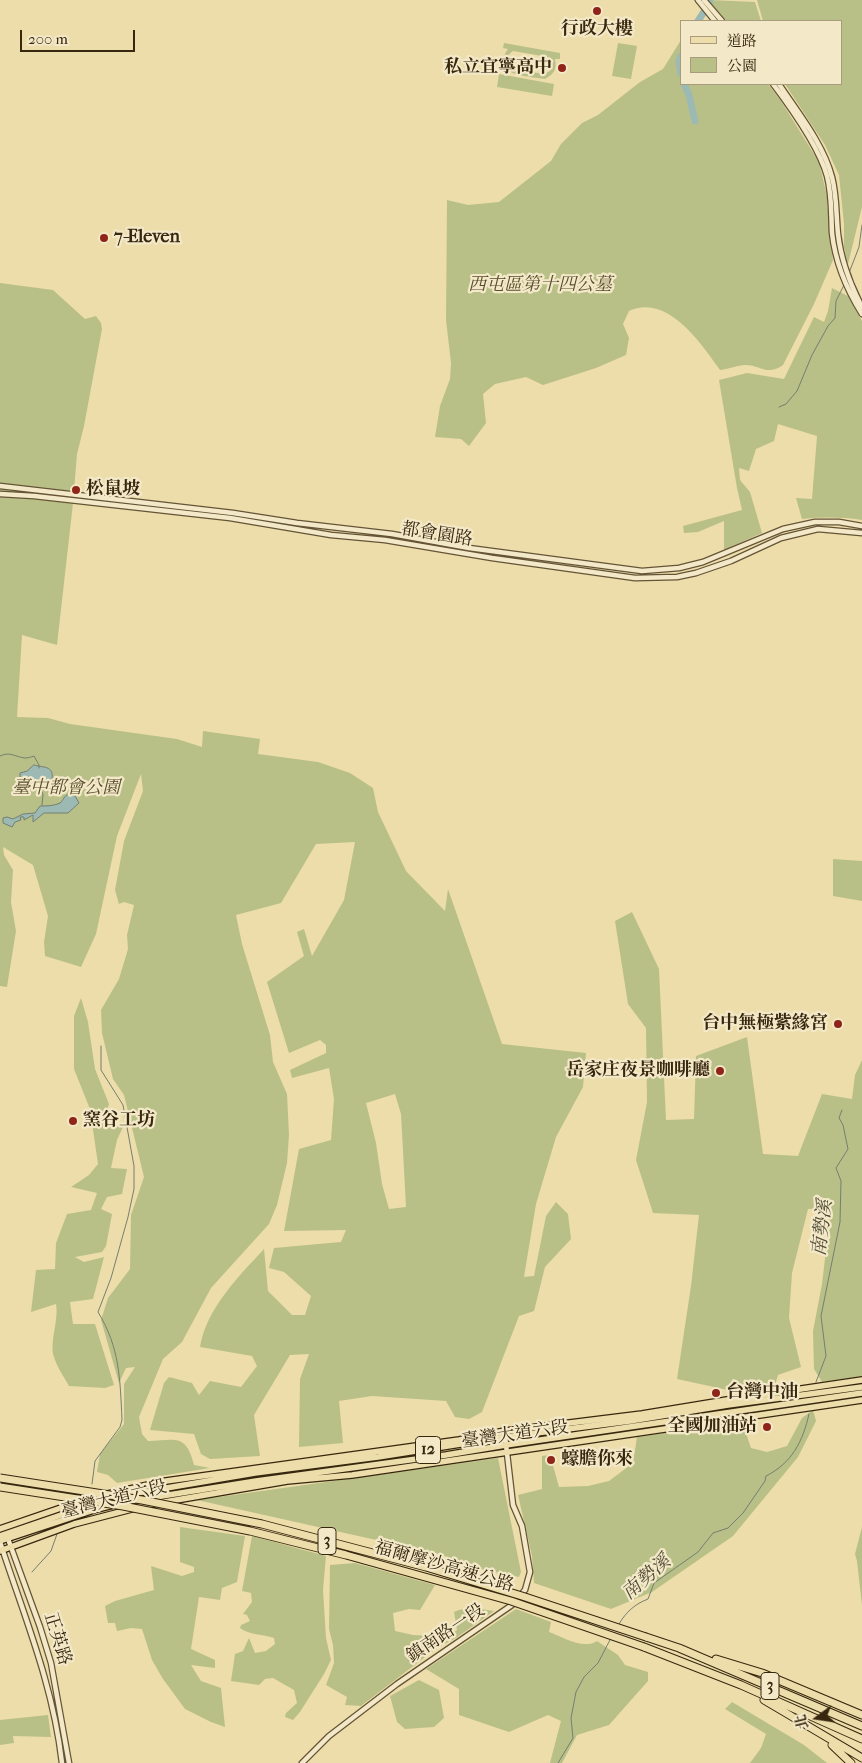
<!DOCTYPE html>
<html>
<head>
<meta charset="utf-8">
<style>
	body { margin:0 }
	#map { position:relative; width:862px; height:1763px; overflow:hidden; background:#ecddaa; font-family:"IM FELL French Canon","Noto Serif TC",serif }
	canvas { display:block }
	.legend { position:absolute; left:680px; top:20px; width:162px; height:65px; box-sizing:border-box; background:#f3e9c8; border:1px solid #a89b7e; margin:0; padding:6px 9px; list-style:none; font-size:15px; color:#38270f }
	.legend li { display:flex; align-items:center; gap:10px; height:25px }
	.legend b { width:25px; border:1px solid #a89b7e }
	.north { position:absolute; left:792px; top:1693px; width:50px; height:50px; -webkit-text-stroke:4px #f3e9c8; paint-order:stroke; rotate:256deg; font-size:14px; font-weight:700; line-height:20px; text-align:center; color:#38270f }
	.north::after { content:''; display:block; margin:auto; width:18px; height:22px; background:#38270f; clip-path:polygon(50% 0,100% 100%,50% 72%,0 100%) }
	.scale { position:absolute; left:20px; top:30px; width:115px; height:22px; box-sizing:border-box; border:2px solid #38270f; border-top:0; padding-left:6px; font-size:15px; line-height:18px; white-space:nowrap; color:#38270f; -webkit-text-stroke:4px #f3e9c8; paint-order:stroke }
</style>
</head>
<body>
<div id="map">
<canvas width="862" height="1763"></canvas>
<ul class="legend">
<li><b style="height:6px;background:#ecddaa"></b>道路</li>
<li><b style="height:14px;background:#b9c087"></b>公園</li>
</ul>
<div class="north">北</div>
<div class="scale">200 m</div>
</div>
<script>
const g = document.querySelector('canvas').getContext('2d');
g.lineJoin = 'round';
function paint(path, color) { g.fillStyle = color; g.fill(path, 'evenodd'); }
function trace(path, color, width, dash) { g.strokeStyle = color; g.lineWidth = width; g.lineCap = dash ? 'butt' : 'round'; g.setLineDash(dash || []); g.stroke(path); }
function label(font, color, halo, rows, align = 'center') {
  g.font = font + ' "IM FELL French Canon","Noto Serif TC",serif'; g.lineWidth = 4.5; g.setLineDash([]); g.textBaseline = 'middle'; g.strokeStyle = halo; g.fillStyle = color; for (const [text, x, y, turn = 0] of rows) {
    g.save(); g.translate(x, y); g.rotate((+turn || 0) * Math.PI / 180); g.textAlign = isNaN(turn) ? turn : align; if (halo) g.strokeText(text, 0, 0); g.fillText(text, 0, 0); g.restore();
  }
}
const green = new Path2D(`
	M710 0 755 2 761 21H727L708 2Z
	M757 0H862V207L848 264 844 248V224L839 175 825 145 785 84H841V21H763Z
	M681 40V84H768L781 101 819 162 827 196 830 240 833 260 814 304 783 365C766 377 760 364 744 365 736 366 728 369 720 370 701 343 667 293 629 311L623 324 629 338 626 355 596 368 543 385 526 377 495 384 483 394 486 423 469 446 461 439 435 437 440 406 450 379 451 363 446 320 447 200 468 205 499 202 551 161 561 144 582 123 598 115 640 82 663 69Z
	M504 43 560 53V59H555C557 69 554 74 545 79 529 76 488 76 508 49L503 48ZM513 51 548 57 552 63 550 71 544 74 512 69C506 63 505 56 513 51Z
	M618 43 637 46 631 79 612 76Z
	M499 74 554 84 552 96 497 87Z
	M0 283 53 290 85 319 96 316 101 323 102 329 84 426 77 454 73 503 57 645 22 635 17 717 48 718 70 724 177 739 202 747 203 731 260 739 258 754 318 762 350 773 373 788 378 812 406 871 445 911 448 889 502 1044 586 1053 583 1087 556 1137 536 1204 524 1277 534 1276 546 1216 556 1202 568 1214 571 1239 545 1267 534 1311 519 1316 482 1412 469 1419 455 1417 446 1401 372 1396 339 1401 343 1443 299 1447 300 1379 309 1354 290 1355 254 1415 260 1456 210 1459 201 1454 194 1434 150 1430 164 1383 169 1377 192 1383 199 1395 210 1381 241 1387 257 1366 252 1356 200 1347C206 1309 239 1276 264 1249L268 1291 292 1315H305L311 1296 284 1272 269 1268 274 1248 341 1242 346 1230 284 1231 299 1149 331 1140 334 1099 329 1068 292 1078 290 1070 326 1053V1045L320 1040 289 1053 267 982 304 956 297 932 304 929 312 956 344 900 355 842 316 844 281 903 236 915 242 944 270 1035 273 1062 287 1094 289 1135 287 1163 277 1205 269 1224 211 1288 182 1342 163 1359 139 1417 142 1434 148 1441C176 1440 186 1433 194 1465L210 1468 117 1483 108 1475 97 1472 100 1454 124 1424V1384L135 1367 126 1368 119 1383 101 1320 108 1298 130 1269 131 1215 144 1177 124 1095 113 1079 102 1033 101 1010 119 979 128 949 127 935 134 905 124 902 119 904 115 890 124 841 143 791 141 774 117 836 96 934 81 967 45 956 44 942 48 916 33 865 3 847 4 855 13 870 11 902 16 931 7 987 0 986ZM395 1094 401 1114 406 1207 389 1209 382 1184 376 1143 366 1103Z
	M832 288 848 296 862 321V520C842 517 822 517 802 519L796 498 812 499 817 436 778 424 774 441 756 449 749 471 739 468 740 480 750 492 762 533 724 550V521L698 532 684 533 683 526 742 510 737 488 719 380 747 373 784 379 814 317 824 322 828 311Z
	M833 859 862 861V901L833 896Z
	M632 912 659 969 666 1120 694 1119 696 1056 747 1037 763 1154 798 1156 822 1094 852 1099 855 1075 862 1060V1376L822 1382 814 1369 813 1331 822 1284 831 1208 808 1209 792 1273 789 1318 801 1367 778 1375 775 1385 737 1392 677 1379 691 1286 699 1215 653 1213 636 1160 647 1102 646 1028 628 1004 615 921Z
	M81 998 88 1022 95 1069 109 1104 107 1110 110 1125 123 1127 117 1140 111 1168 127 1169 122 1194 107 1197 101 1209 112 1214 106 1246 102 1252 75 1257 84 1262 104 1257 93 1299 70 1302 73 1324H95L114 1385 105 1388 69 1386C64 1377 57 1367 54 1357 49 1343 59 1321 56 1304L31 1312 36 1270 55 1269 56 1243 67 1214 91 1210 97 1193 71 1187 89 1175 98 1164 90 1109 74 1069V1016Z
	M813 1410 816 1421 798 1457 733 1536 652 1592 611 1609 534 1583 532 1556 518 1495 542 1489V1456L550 1455 559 1487 588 1486 609 1481 633 1463 637 1437 742 1422 751 1448 767 1452 787 1446 802 1418Z
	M498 1458 521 1572 519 1577 480 1569 439 1554 197 1500Z
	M180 1527 245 1536 237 1582 222 1588 220 1600 199 1597 191 1649 215 1660V1668L191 1665 201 1681 221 1688 225 1727 211 1722 185 1709 163 1679 152 1660 142 1629 131 1628 117 1631 115 1623H108L105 1606 115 1601 154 1590 151 1566 182 1576 194 1572V1567L180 1562Z
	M862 1527V1605L857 1561 855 1554Z
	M252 1536 326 1556 323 1590 326 1638 331 1660 324 1674 300 1712 293 1720 285 1717 286 1713 297 1703 294 1690 273 1678 265 1679 259 1685 231 1681 235 1654 243 1651 249 1638 255 1653 266 1651 275 1644 274 1638C263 1634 249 1635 240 1628L241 1625 250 1621 247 1615 243 1614 252 1602 251 1593 242 1591Z
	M355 1563 435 1585 420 1610 409 1609 393 1613 395 1631 413 1635 447 1637 457 1630 454 1612C466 1606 482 1609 494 1611L456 1638 437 1648 361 1706 345 1705 347 1697 326 1685 334 1663 333 1645 329 1629 330 1565Z
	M516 1609 551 1622 549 1632C563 1637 583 1650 597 1641L618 1655 625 1665 648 1672V1681L609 1725 577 1735 562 1763H550L561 1721 548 1715 509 1732 459 1715V1689L426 1669Z
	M419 1680 439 1690 444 1718 434 1727 405 1729 397 1722 390 1696Z
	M732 1702 804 1745 827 1763H750L761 1748 766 1734 725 1709Z
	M48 1715 51 1737 13 1736 14 1743 0 1745V1720Z`);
const water = new Path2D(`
	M34 765C43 768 54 765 52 779L45 782 39 781 34 785 20 781V773L27 771Z
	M69 794 75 796 79 803 68 813H44L33 822V815L24 820V817H20L21 820 15 822 12 827 3 823V818L7 817 13 819 23 814 35 813 40 806C46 806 54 806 60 803 64 800 63 796 69 794Z`);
const stream = new Path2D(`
	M849 273 859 247 862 225
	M779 407 786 404 797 391 812 355 828 326 835 318 836 301 844 285
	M0 756C10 751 15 757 25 758 28 758 31 757 34 756L39 765V768
	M39 780 43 795 42 805
	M816 1382 826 1356 821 1316 840 1222 841 1181 836 1168 848 1149 843 1125 839 1118 842 1110
	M92 1484 95 1461 120 1427 122 1420C120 1379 120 1348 98 1312L111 1278 128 1217 134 1189V1166L123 1105 101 1070V1046
	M32 1572 51 1551 57 1534
	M619 1624C626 1612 635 1604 648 1599L654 1583 698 1552 713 1533 728 1528 743 1513 765 1481 766 1476C792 1463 803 1441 809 1414
	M558 1763 573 1738 571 1718 576 1692 584 1677 598 1663 611 1638`);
const river = new Path2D(`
	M698 21 709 4 710 0
	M681 56 679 61 681 74
	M684 84 689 95 695 121`);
const minor = new Path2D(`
	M698 0 715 21
	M704 0 722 21
	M773 84C791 108 819 147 827 176 832 195 831 213 832 233 835 261 847 290 862 314
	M779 84C798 113 823 143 832 177 837 196 836 215 838 234 841 260 850 284 862 307
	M0 486 233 513 297 523 392 534 469 548 642 571 679 568 703 562 783 529 815 522H839L862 526
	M0 494 34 496 230 518 331 535 385 540 492 558 635 578 677 577 696 573 731 561 781 538 818 529 862 533
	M7 1536 40 1627 51 1663 69 1763
	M0 1542C24 1616 53 1684 62 1763
	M302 1763 329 1736 397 1684 512 1605 525 1590 530 1572 522 1526 513 1505 505 1436`);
const major = new Path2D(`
	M143 1499 256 1481 446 1455 506 1445 862 1393
	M0 1529 90 1498 166 1481 459 1440 505 1431 642 1414 727 1400 862 1380
	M0 1536 96 1503 125 1495 255 1473 378 1457 505 1437 630 1421 728 1405 862 1387
	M0 1541 97 1509 134 1500
	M0 1551 74 1524 147 1505 287 1481 352 1475 862 1400`);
const highway = new Path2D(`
	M646 1637 679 1648 862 1726
	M644 1647 741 1685 862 1739
	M716 1659 762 1673 862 1715
	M764 1700 862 1758
	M832 1745 851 1763`);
const highwayBridge = new Path2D(`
	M0 1478 142 1500 262 1524 426 1567 522 1596 646 1637
	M0 1487 123 1506 250 1531 346 1555 511 1601 644 1647`);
const markers = [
	[597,11,5,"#8f2418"],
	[562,68,5,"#8f2418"],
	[104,238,5,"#8f2418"],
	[76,490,5,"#8f2418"],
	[838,1024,5,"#8f2418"],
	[720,1071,5,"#8f2418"],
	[73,1121,5,"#8f2418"],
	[716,1393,5,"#8f2418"],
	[767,1427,5,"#8f2418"],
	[551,1460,5,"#8f2418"]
];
const shields = [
	[428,1450,25],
	[327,1541,18],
	[770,1686,18]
];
const shieldNames = [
	["12",428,1450],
	["3",327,1541],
	["3",770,1686]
];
const poiNames = [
	["行政大樓",597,30,"center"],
	["私立宜寧高中",552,68,"right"],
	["7-Eleven",114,238],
	["松鼠坡",86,490],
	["台中無極紫緣宮",828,1024,"right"],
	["岳家庄夜景咖啡廳",710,1071,"right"],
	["窯谷工坊",83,1121],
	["台灣中油",726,1393],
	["全國加油站",757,1427,"right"],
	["蠔膽你來",561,1460]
];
const parkNames = [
	["西屯區第十四公墓",540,286],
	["臺中都會公園",66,789]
];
const streetNames = [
	["都會園路",437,535,9],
	["臺灣大道六段",515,1435,-8],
	["臺灣大道六段",114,1500,-14],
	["福爾摩沙高速公路",444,1567,16],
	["鎮南路一段",446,1634,-34],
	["正英路",57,1639,73]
];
const waterNames = [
	["南勢溪",823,1228,-83],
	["南勢溪",647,1578,-41]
];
paint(green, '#b9c087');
paint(water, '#9cbab3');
trace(water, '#747f71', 1);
trace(stream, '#747f71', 1);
trace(river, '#9cbab3', 7);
trace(minor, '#655436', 7);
trace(major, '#38270f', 8);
trace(highway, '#38270f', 9);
trace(minor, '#f3e9c8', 4.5);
trace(major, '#ecddaa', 5.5);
trace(highway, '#ecddaa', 7);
trace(highwayBridge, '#38270f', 9, []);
trace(highwayBridge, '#ecddaa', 7);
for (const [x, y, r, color] of markers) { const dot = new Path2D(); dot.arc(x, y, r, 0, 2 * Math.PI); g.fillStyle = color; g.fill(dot); trace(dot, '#f3e9c8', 2); }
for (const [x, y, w] of shields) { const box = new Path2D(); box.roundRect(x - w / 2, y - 13.5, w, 27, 4); g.fillStyle = '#f3e9c8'; g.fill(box); trace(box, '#38270f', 1); }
label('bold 16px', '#38270f', null, shieldNames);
label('bold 18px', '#38270f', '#f3e9c8', poiNames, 'left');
label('italic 18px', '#584d2d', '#f3e9c8', parkNames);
label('18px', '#38270f', '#f3e9c8', streetNames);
label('italic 19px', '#514c38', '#f3e9c8', waterNames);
</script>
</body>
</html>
